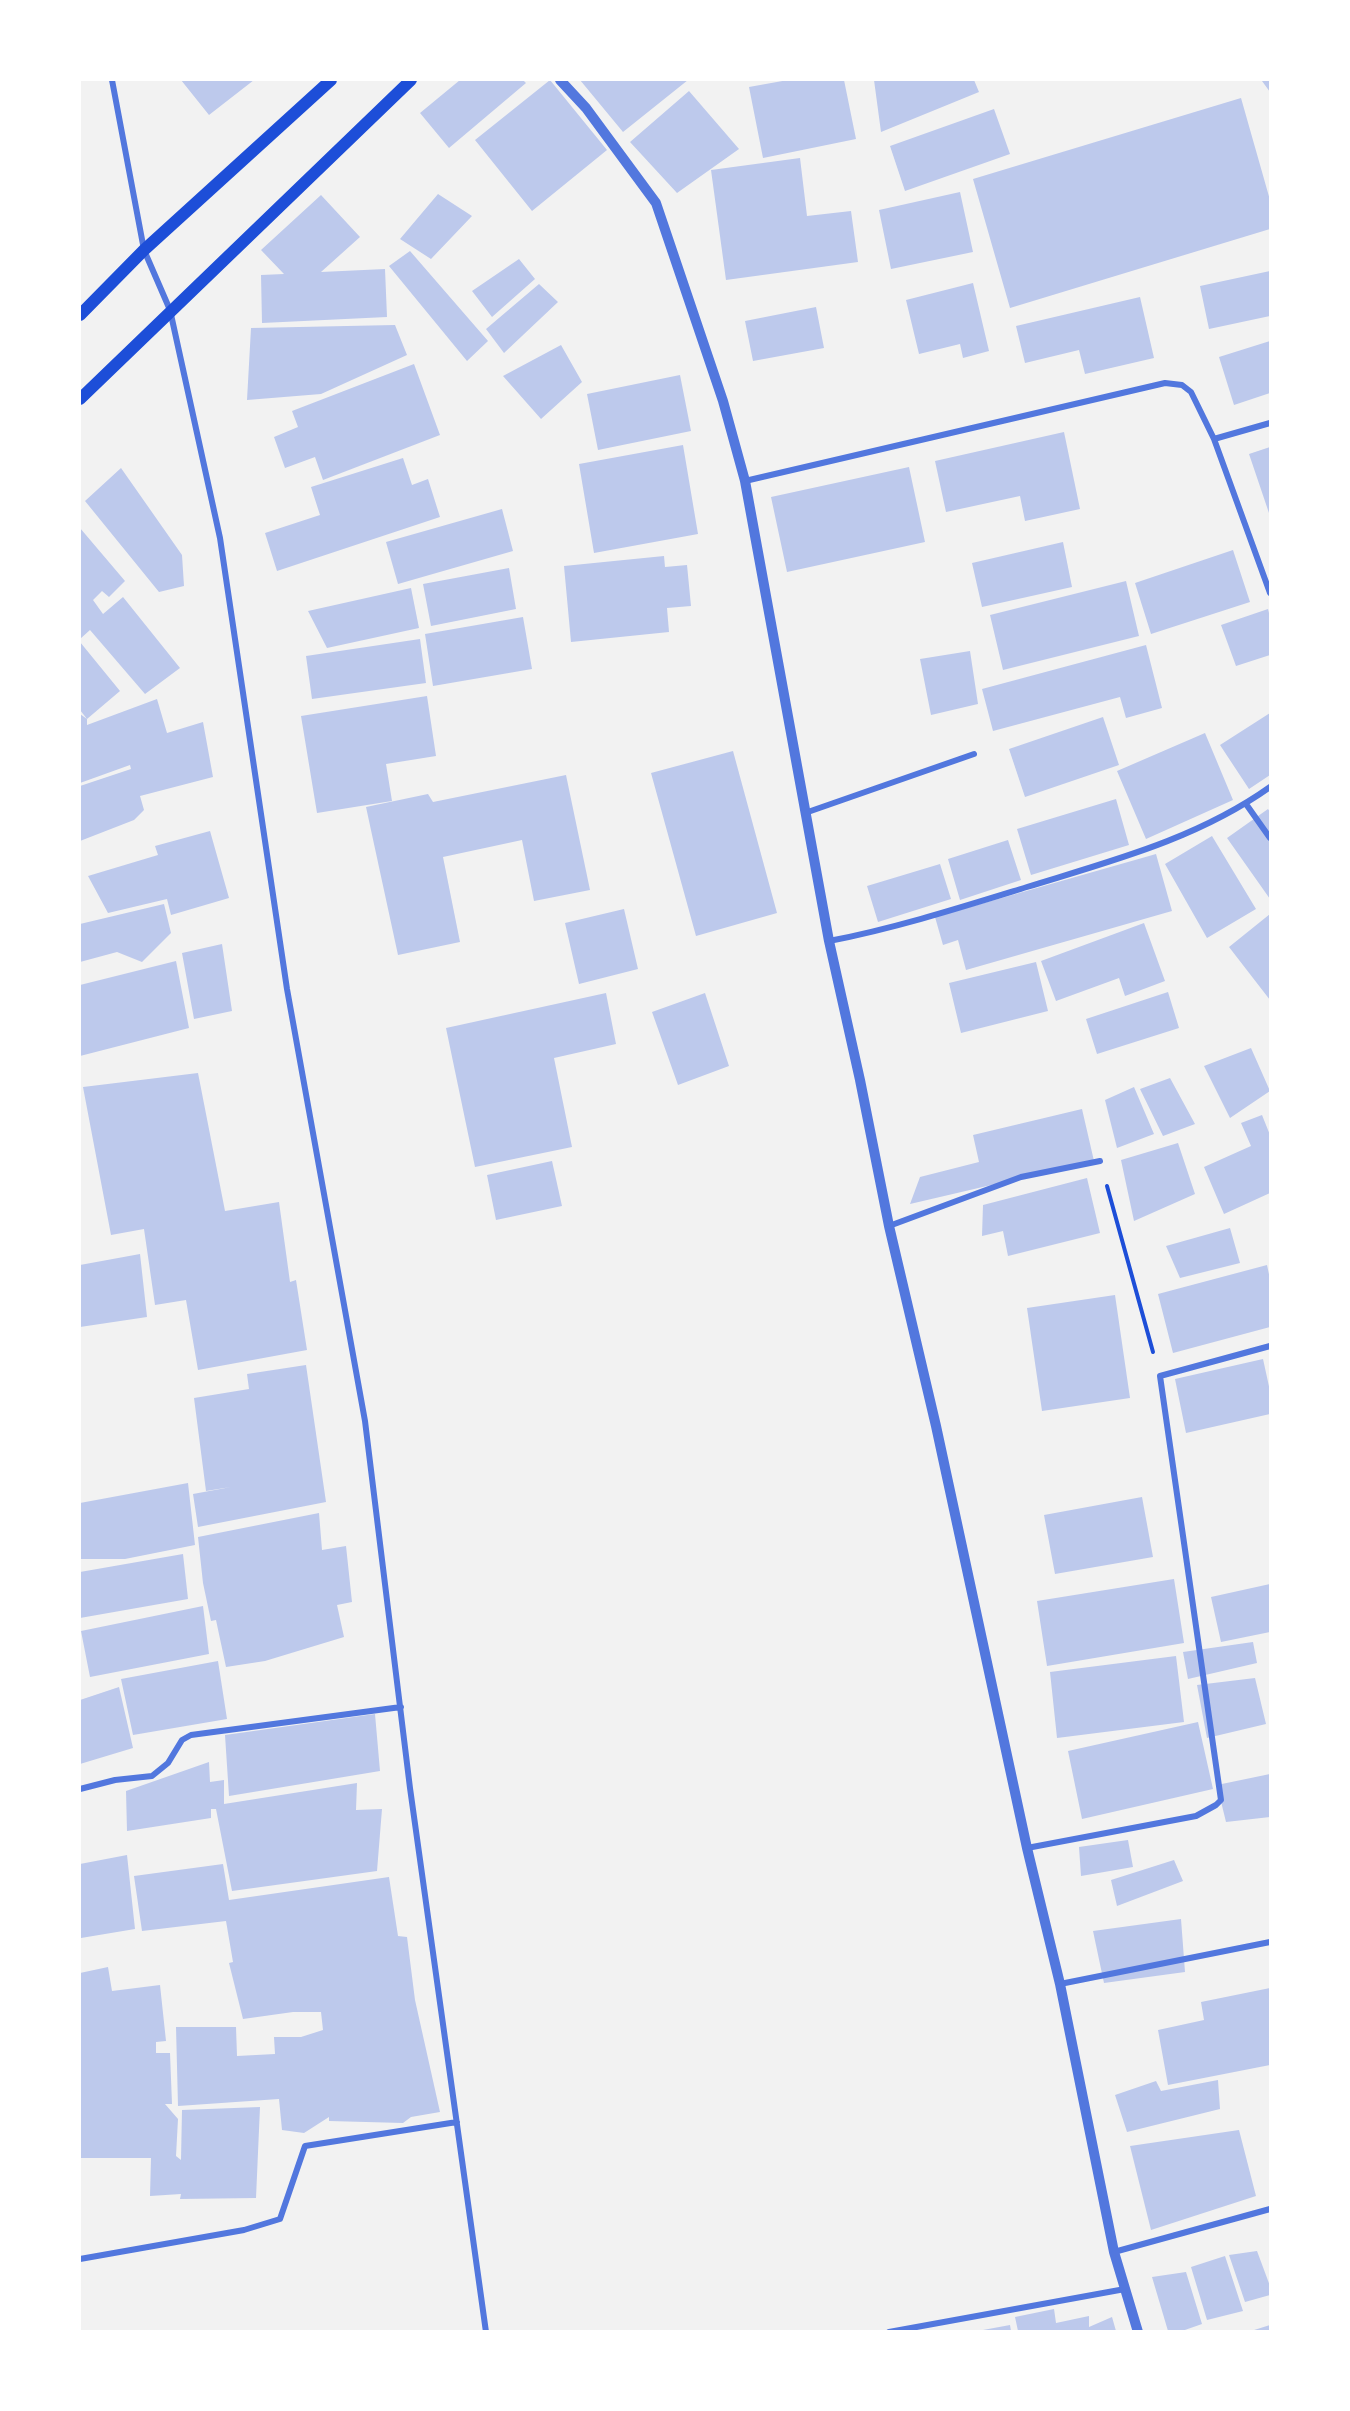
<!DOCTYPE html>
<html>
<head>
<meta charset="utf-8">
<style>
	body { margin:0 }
	#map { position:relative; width:1350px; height:2411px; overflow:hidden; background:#f2f2f2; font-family:Lato,sans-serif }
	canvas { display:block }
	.frame { position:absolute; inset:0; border:81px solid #fff; pointer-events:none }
</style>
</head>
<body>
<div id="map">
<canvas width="1350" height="2411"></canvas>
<div class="frame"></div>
</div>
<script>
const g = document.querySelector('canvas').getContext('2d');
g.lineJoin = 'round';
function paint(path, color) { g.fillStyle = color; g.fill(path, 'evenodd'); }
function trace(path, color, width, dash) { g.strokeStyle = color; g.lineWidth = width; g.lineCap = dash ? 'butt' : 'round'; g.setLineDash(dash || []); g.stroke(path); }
const building = new Path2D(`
	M181 80H254L209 115Z
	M460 80H523L526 83 449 148 420 113Z
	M550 80 607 150 532 211 475 140Z
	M580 80H688L623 132Z
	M788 80H844L856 139 763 158 749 87Z
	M874 80H974L979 92 881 132Z
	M1264 80H1270V92L1262 81Z
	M689 91 739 149 677 193 630 142Z
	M1241 98 1270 200V229L1010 308 973 179Z
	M994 109 1010 154 905 191 890 146Z
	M800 158 807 216 851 211 858 262 726 280 711 170Z
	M960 192 973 252 891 269 879 210Z
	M438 194 472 216 431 259 400 239Z
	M321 195 360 237 321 272 385 269 387 317 262 323 261 275 284 274 261 250Z
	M410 251 488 341 467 361 389 266Z
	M519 259 535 279 492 317 472 291Z
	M1270 271V316L1209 329 1200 286Z
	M973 283 989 351 963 358 960 344 919 354 906 300Z
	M539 284 558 302 504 353 486 329Z
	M1140 297 1154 358 1085 374 1079 350 1025 363 1016 326Z
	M816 307 824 348 753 361 745 321Z
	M395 325 407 355 321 394 247 400 251 328Z
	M1270 341V393L1234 405 1219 357Z
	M561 345 582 382 541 419 503 376Z
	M414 364 440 435 323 480 315 457 285 468 274 437 298 427 292 411Z
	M680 375 691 431 598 450 587 394Z
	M1064 432 1080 509 1025 521 1020 496 946 512 935 461Z
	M683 445 698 534 594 553 579 464Z
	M1270 447V516L1249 454Z
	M403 458 412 485 428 479 440 517 277 571 265 533 320 515 311 487Z
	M909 467 925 542 787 572 771 497Z
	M121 468 182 555 184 586 159 592 85 501Z
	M502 509 513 551 398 584 386 542Z
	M80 528 125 581 109 597 102 591 93 600 103 614 123 597 180 668 145 694 90 630 80 639Z
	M1063 542 1072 587 982 607 972 563Z
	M1233 550 1250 602 1151 634 1135 583Z
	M664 556 665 567 687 565 691 606 667 608 669 632 571 642 564 566Z
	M509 568 516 609 431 626 423 584Z
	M1126 581 1139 636 1003 670 990 615Z
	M411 588 419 628 327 648 308 611Z
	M1268 609 1270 617V655L1236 666 1221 625Z
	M523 617 532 669 433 686 425 634Z
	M420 639 426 683 312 699 306 656Z
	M80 642 120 691 87 719 80 710Z
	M1146 645 1162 708 1126 718 1120 697 993 731 982 689Z
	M970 651 978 704 931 715 920 659Z
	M427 696 436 756 386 764 392 801 317 813 301 716Z
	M157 699 167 733 203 722 213 777 140 796 144 810 134 820 80 841V786L131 769 130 765 80 783V714L87 719V725Z
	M1270 713V775L1249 789 1220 745Z
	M1103 717 1119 765 1025 797 1009 749Z
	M1205 733 1233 800 1146 839 1117 771Z
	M733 751 777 913 696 936 651 773Z
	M566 775 590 890 534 901 522 840 443 857 460 942 398 955 366 807 428 794 433 802Z
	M1116 799 1129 845 1031 875 1017 829Z
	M1268 809 1270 812V899L1227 838Z
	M210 831 229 898 171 915 167 899 108 913 88 876 158 855 155 846Z
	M1212 836 1256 909 1207 938 1165 864Z
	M1008 840 1021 880 960 900 948 859Z
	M1156 854 1172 911 966 970 958 940 943 945 935 917Z
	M940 864 951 899 878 922 867 886Z
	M164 904 171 933 142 962 117 952 80 962V924Z
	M624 909 638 969 579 984 565 923Z
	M1270 914V1000L1229 947Z
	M1144 923 1165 981 1125 996 1119 978 1056 1001 1041 961Z
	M222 944 232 1011 194 1019 182 953Z
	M176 961 189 1028 80 1056V985Z
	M1036 962 1048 1011 961 1033 949 983Z
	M1168 992 1179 1028 1097 1054 1086 1019Z
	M606 993 616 1044 554 1058 572 1147 475 1167 446 1028Z
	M705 993 729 1066 678 1085 652 1012Z
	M1251 1048 1270 1091 1230 1118 1204 1066Z
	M198 1073 225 1211 279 1202 290 1282 296 1280 307 1350 198 1370 186 1300 155 1305 144 1229 111 1235 83 1087Z
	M1170 1078 1195 1124 1163 1136 1140 1089Z
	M1134 1087 1154 1134 1117 1148 1105 1100Z
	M1082 1109 1094 1161 910 1204 920 1177 979 1162 973 1135Z
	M1262 1115 1270 1135V1193L1224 1214 1204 1167 1251 1146 1241 1123Z
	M1178 1143 1195 1194 1134 1221 1121 1160Z
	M552 1161 562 1206 496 1220 487 1175Z
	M1087 1178 1100 1233 1008 1256 1003 1231 982 1236 983 1205Z
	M1230 1228 1240 1263 1180 1278 1166 1246Z
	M140 1254 147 1317 80 1327V1265Z
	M1267 1265 1270 1279V1327L1173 1353 1158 1294Z
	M1115 1295 1130 1398 1042 1411 1027 1308Z
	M1263 1359 1270 1391V1414L1186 1433 1175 1379Z
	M306 1365 326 1502 198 1527 193 1494 231 1487 206 1491 194 1398 249 1389 247 1374Z
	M188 1483 195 1545 125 1559H80V1503Z
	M1142 1497 1153 1557 1055 1574 1044 1515Z
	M319 1513 322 1550 346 1546 352 1602 337 1605 344 1637 265 1661 226 1667 216 1620 211 1621 203 1583 198 1537Z
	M183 1554 188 1599 80 1618V1572Z
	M1174 1579 1184 1643 1047 1666 1037 1601Z
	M1270 1584V1632L1221 1642 1211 1597Z
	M203 1606 209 1654 90 1677 81 1631Z
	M1253 1642 1257 1663 1188 1679 1183 1652Z
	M1176 1656 1184 1722 1057 1738 1050 1672Z
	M218 1661 227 1719 133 1735 121 1679Z
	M1255 1678 1266 1724 1207 1738 1197 1685Z
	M119 1687 133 1748 80 1764V1700Z
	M375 1714 380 1771 229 1796 225 1735Z
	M1198 1722 1213 1789 1082 1819 1068 1751Z
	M209 1762 210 1782 224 1780V1804L357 1783 356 1810 382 1809 377 1871 232 1891 216 1809H211V1818L127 1831 126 1791Z
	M1270 1774V1817L1226 1822 1217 1785Z
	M1128 1840 1133 1867 1081 1876 1079 1847Z
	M127 1855 135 1929 81 1938 80 1864Z
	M1174 1860 1183 1881 1117 1906 1111 1880Z
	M223 1864 229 1900 389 1877 398 1936 407 1937 415 2000 440 2112 411 2117 403 2123 329 2121V2117L304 2133 282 2130 279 2099 178 2106 176 2027H236L237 2056 275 2054 274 2037H301L323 2030 321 2012H293L243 2019 229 1963 233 1962 226 1921 142 1931 134 1876Z
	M1181 1919 1185 1972 1104 1983 1093 1931Z
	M108 1967 112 1991 160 1985 166 2041 156 2042V2053H170L172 2104H165L178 2119 176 2156 181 2160 182 2110 260 2107 256 2198 180 2199 181 2194 150 2196 151 2158H80V1973Z
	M1270 1988V2065L1168 2085 1158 2030 1204 2020 1201 2002Z
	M1218 2080 1220 2109 1127 2132 1115 2095 1156 2081 1161 2091Z
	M1239 2130 1256 2196 1151 2230 1130 2146Z
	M1257 2251 1270 2286V2295L1245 2302 1229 2255Z
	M1225 2256 1243 2311 1207 2320 1191 2267Z
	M1186 2272 1202 2324 1182 2331H1168L1152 2277Z
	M1054 2309 1056 2323 1089 2316V2327L1112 2317 1116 2331H1018L1015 2317Z
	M1010 2325 1011 2331H983V2330Z
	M1270 2325V2331H1251Z`);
const path = new Path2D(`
	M1107 1186 1153 1352`);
const minor = new Path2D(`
	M112 80 144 250 170 310 220 538 287 989 365 1421 410 1788 486 2332
	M1214 439 1270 593
	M745 481 1165 383 1182 385 1191 392 1214 439 1270 423
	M1246 804 1270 838
	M805 813 974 754
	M829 941C896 928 962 907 1027 887 1111 861 1197 839 1270 787
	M889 1226 1021 1177 1100 1161
	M80 1789 115 1780 152 1776 168 1763 182 1740 191 1735 401 1707
	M1027 1848 1196 1816 1216 1805 1221 1800 1160 1376 1270 1346
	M1060 1984 1270 1942
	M1114 2252 1270 2209
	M80 2259 244 2230 280 2219 305 2146 457 2122
	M889 2332 1125 2289`);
const tertiary = new Path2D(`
	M560 80 586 108 656 203 723 401 745 481 829 941 860 1080 889 1226 936 1426 1027 1848 1060 1984 1114 2252 1138 2332`);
const secondary = new Path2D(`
	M80 315 144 250 331 80
	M80 399 411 80`);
paint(building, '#bdc9ec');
trace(path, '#1d4ed8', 4);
trace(minor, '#5277de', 6);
trace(tertiary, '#5277de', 10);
trace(secondary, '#1d4ed8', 12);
</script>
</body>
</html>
